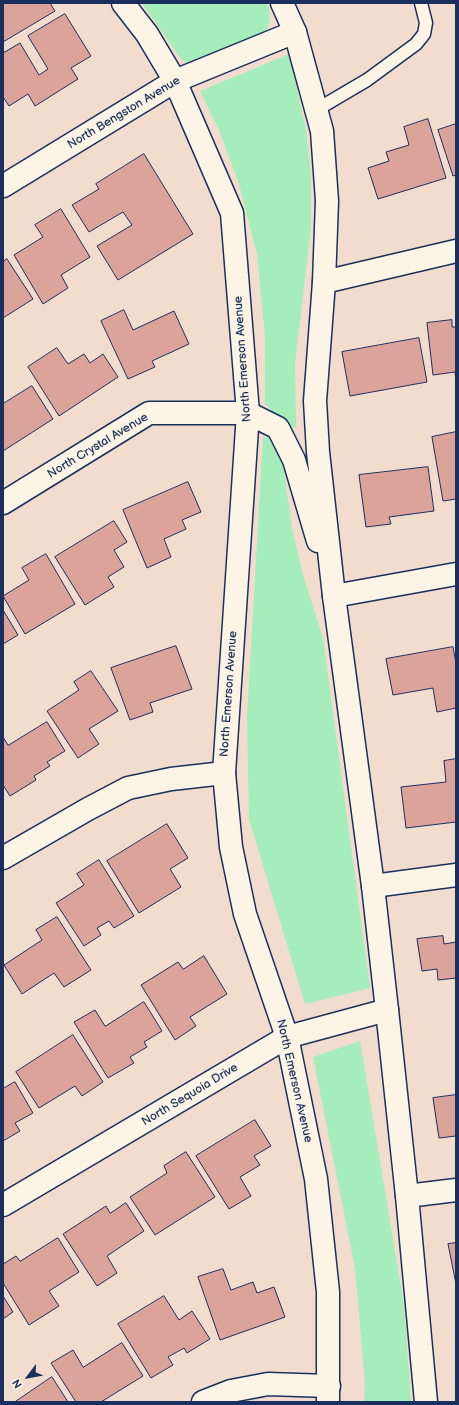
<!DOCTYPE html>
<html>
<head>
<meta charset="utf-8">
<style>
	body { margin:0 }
	#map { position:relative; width:459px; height:1405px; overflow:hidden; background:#f2dcce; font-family:"Balsamiq Sans",sans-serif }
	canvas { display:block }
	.frame { position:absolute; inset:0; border:4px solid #1b2f5e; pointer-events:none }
	.north { position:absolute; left:8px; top:1357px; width:40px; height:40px; -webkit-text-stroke:3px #fcf5e5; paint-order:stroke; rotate:238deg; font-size:11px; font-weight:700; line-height:16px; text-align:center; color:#1b2f5e }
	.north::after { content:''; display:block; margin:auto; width:14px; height:18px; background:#1b2f5e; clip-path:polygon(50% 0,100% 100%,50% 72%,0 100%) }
</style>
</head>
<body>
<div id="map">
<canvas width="459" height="1405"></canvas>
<div class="frame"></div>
<div class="north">N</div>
</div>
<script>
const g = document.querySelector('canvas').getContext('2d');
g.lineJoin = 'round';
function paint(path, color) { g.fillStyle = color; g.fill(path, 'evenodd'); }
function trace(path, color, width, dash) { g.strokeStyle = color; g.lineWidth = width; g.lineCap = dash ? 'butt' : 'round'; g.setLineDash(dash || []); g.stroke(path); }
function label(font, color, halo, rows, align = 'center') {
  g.font = font + ' "Balsamiq Sans",sans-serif'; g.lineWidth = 4; g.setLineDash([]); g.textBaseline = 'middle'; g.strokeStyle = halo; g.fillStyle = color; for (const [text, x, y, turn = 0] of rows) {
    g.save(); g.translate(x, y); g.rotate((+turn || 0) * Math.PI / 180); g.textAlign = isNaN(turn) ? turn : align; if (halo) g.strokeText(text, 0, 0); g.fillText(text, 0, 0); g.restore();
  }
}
const green = new Path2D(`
	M142 3H266C274 18 269 26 260 39L188 64 180 58Z
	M289 54 306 130 311 175V227L295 364 296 427 289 429 265 404V336L257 254 239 184 219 130 200 91Z
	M263 437H270L282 458 292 528 303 575 323 638 370 988 305 1004 249 819 247 717Z
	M360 1041 404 1305 411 1402H364L365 1384 355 1268 313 1057Z`);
const building = new Path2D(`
	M3 3H50L55 11 3 42Z
	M65 14 91 56 71 68 78 79 35 106 28 94 9 106 3 97V53L20 43 39 75 48 69 28 36Z
	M428 119 446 178 378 199 368 168 389 161 386 152 409 145 404 127Z
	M456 124V175L453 176 438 130Z
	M144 154 193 234 118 280 97 246 132 225 123 212 89 232 72 205 99 189 96 184Z
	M61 209 90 257 61 275 68 288 43 304 14 255 43 237 35 225Z
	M7 259 33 299 3 318V262Z
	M124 310 133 330 174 311 189 344 152 361 155 367 128 379 101 321Z
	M452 320V327H456V384L455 372 433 375 427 323Z
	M419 338 427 382 350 396 342 352Z
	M57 348 68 364 84 354 90 363 103 354 118 377 59 416 28 367Z
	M32 386 53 419 3 451V404Z
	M456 432V499L443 501 432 437Z
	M428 467 434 511 389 517 391 524 366 527 359 475Z
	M188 482 201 512 182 520 186 529 164 539 171 557 147 568 123 510Z
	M114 521 127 542 114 550 124 567 108 577 114 587 85 605 55 557Z
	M46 554 75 604 25 634 3 596 29 580 22 568Z
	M3 610 18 635 3 644Z
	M176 646 192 689 150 703 153 712 130 720 111 668Z
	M453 647 456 663V708L437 712 433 688 393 695 386 659Z
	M91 671 118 711 89 729 99 744 78 758 47 711 79 690 74 682Z
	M47 722 65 751 47 762 50 766 34 776 36 780 10 796 3 785V737L8 745Z
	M456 759V822L406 828 401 787 446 782 444 761Z
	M167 824 188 858 170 869 181 887 139 913 107 861Z
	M99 860 134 916 114 928 109 921 97 928 101 935 84 946 56 903 84 885 77 874Z
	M57 917 91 970 64 987 54 973 22 994 4 965 42 940 36 930Z
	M443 936 444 944 456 942V978L438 980 437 969 422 971 417 939Z
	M204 956 227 994 190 1017 196 1026 175 1040 141 985 178 962 183 969Z
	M144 1002 162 1031 144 1042 147 1047 130 1057 134 1063 108 1078 74 1022 95 1010 105 1026Z
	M73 1035 103 1082 82 1096 75 1086 39 1108 16 1072Z
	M15 1082 33 1113 15 1123 20 1131 3 1141V1089Z
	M456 1095V1136L439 1138 433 1098Z
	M255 1120 271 1146 254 1156 260 1165 240 1177 251 1196 229 1209 196 1156Z
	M186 1152 215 1197 155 1235 130 1197 167 1173 164 1166Z
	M126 1203 144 1231 107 1256 117 1273 97 1286 63 1234 106 1206 110 1213Z
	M58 1238 79 1272 49 1291 59 1306 29 1325 3 1283V1264L16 1256 20 1261Z
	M456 1243V1284L448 1244Z
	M223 1269 231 1290 253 1282 257 1293 274 1287 285 1317 220 1340 198 1277Z
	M3 1296 13 1312 3 1319Z
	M164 1296 179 1320 192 1311 210 1339 187 1353 184 1348 168 1357 173 1365 151 1378 118 1324Z
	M122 1343 143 1376 101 1402H76L51 1363 73 1350 83 1367Z
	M52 1377 68 1402H15Z`);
const lane = new Path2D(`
	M316 110 367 80 416 44 424 34 426 23 421 3`);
const street = new Path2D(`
	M3 186 175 81 295 32
	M324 282 456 251
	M3 503 149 413H248
	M334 596 456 574
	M3 858 88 809 128 788 171 779 224 773
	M373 886 456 875
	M407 1196 456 1190
	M3 1205 287 1037 387 1010
	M203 1402 231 1391 268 1384 329 1386`);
const secondary = new Path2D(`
	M123 3 147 34 175 81 232 213 248 413 224 773 231 847 245 914 287 1037 316 1179 328 1292V1402
	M282 3 295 32 322 131 327 201 324 282 315 401 318 452 334 596 373 886 387 1010 407 1196 426 1402
	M248 413 278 428 294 460 318 541`);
const streetNames = [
	["North Bengston Avenue",124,113,-31],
	["North Emerson Avenue",243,359,-94],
	["North Crystal Avenue",98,446,-31],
	["North Emerson Avenue",229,694,-86],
	["North Emerson Avenue",294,1081,77],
	["North Sequoia Drive",190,1095,-31]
];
paint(green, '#a5edbb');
paint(building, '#dca39a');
trace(building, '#1b2f5e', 1);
trace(lane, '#1b2f5e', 15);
trace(street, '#1b2f5e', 25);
trace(secondary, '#1b2f5e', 25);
trace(lane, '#fcf5e5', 12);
trace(street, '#fcf5e5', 22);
trace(secondary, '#fcf5e5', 22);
label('12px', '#1b2f5e', '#fcf5e5', streetNames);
</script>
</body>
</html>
